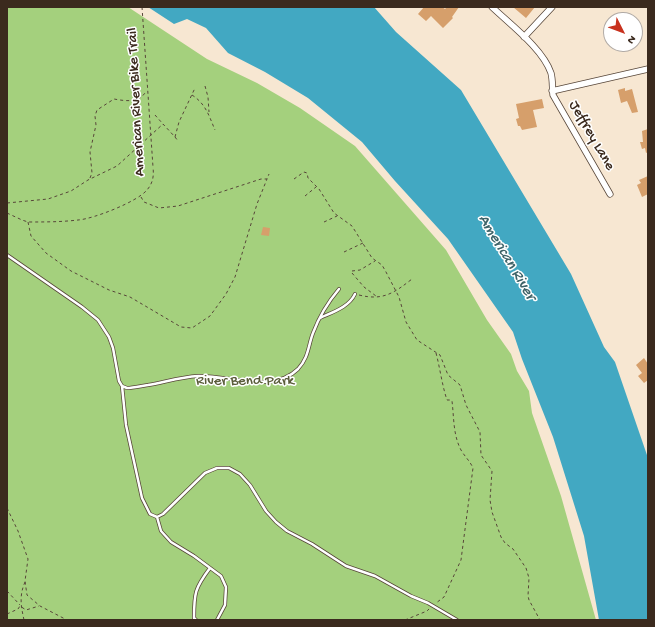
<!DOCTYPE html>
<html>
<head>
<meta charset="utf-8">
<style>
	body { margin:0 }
	#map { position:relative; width:655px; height:627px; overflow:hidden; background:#f7e7d2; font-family:"Gochi Hand",sans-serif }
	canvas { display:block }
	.frame { position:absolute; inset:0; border:8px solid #3b2a1e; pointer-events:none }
	.north { position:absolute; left:603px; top:12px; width:40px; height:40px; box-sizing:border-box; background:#fff; border:1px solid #b1aaa5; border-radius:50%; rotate:132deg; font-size:11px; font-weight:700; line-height:16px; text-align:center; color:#3b2a1e }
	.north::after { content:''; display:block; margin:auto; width:14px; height:18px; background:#c8321e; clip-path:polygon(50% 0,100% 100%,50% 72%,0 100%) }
</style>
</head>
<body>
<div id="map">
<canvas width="655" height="627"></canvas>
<div class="frame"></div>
<div class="north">N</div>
</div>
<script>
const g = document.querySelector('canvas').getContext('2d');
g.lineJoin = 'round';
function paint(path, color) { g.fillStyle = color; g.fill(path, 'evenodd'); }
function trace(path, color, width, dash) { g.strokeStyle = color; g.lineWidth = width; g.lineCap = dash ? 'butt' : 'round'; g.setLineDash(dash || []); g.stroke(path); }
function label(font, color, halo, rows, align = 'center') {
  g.font = font + ' "Gochi Hand",sans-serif'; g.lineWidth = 3; g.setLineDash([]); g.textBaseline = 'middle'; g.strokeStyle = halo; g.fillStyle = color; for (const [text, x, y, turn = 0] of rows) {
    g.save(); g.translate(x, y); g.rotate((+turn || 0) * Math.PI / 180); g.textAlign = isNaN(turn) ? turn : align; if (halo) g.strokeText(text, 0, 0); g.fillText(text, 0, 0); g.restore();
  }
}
const green = new Path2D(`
	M7 7H128L207 59 257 83 300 108 355 146 446 250 487 320 511 354 517 371 529 391 532 413 561 496 596 620H7Z`);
const water = new Path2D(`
	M148 7H374L396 32 461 90 571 274 604 347 615 362 648 458V620H599L584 536 553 437 522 359 513 332 448 239 395 181 362 142 308 98 265 72 228 53 206 28 187 19 174 24Z`);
const building = new Path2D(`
	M424 7H442L445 9 447 7H459L452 17 453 18 443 28 431 16 426 21 418 14Z
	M513 7H535L526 18Z
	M625 88V91L632 89 638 112 632 113 627 101 621 103 618 90Z
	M542 99 544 108 533 110 537 127 522 130 520 126H518L516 119 519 118 516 104Z
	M648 129V152L646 153 645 148 642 149 640 142H643L642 131Z
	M648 176V194L642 197 637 185 641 183 639 180Z
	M263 227 270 228 269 236 261 235Z
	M644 358 648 364V380L644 383 638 376 642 373 636 365Z`);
const path = new Path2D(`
	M205 86 208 97 209 112
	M192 95C206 104 209 116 215 130
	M155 115 163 124
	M175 137 178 141
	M90 178 92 173 90 152 96 125 95 116 97 110 114 99C125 101 138 103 145 93
	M294 179 304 172 307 173 308 178 319 189 334 213 352 226 372 258 382 265 386 272 399 297 406 322 417 340 440 355 448 375 460 385 466 405 480 432 481 455 492 471 490 500 492 512 501 537 505 543 513 549 526 568 529 578 528 596 529 600 540 620
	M305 196 316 187
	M141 197 144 202 159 208 178 206 261 179H267L269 174
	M7 203 48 199 71 191 88 180 117 166 163 124 175 137 179 122 195 88
	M7 213 22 220 28 222C45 222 61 222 78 220 93 219 137 202 147 190 153 183 154 176 153 167
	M28 222 31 236 46 253 71 271 109 290 130 297 181 327 192 328 210 316 226 294 235 277 257 204 267 179
	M324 222 337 216
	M344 252 363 243
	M352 271 360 270 375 261
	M352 273 364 287 376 296
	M359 295C383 301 394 293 412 279
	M436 353C440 368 442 385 447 400H451L452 401C454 417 453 435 461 450 465 457 470 461 473 468L461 560 444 597 436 603
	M7 508 18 531 28 559 25 581 27 595 40 606 67 620
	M7 591 20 605
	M7 614 18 609 20 606 26 610 39 606
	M24 620C21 606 19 596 25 582
	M405 620 427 611 429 609`);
const service = new Path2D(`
	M7 255 82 307 98 320 109 337 113 348 119 381 122 386 127 388C133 388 141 386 148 385 165 382 181 377 198 376 230 375 273 394 298 369 309 357 308 346 313 333 319 317 328 302 339 289
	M320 318C333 312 349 307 355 294
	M122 386 126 425 142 498 150 514 157 517 163 514 205 473 217 468H229L240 474 250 485 266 511 276 522 287 531 312 544 346 566 375 576 411 596 428 603 457 620
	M157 517 161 531 171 542 194 556 221 576 226 587 225 605 217 620
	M196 620 194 618C194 593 195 588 210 568`);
const minor = new Path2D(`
	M492 7C511 25 543 49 551 73 553 81 552 87 553 95L610 194
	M524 37 552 7
	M552 91 648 69`);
const pathBridge = new Path2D(`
	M142 7 153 167`);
const streetNames = [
	["American River Bike Trail",137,102,-93],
	["Jeffrey Lane",591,136,60]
];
const parkNames = [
	["River Bend Park",245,382]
];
const waterNames = [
	["American River",506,258,59]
];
paint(green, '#a4d07d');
paint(water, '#42a8c2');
paint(building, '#d69f6b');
trace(service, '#574639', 4);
trace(minor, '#574639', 7);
trace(path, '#574639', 1, [3, 3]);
trace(service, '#fff', 2.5);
trace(minor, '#fff', 5.5);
trace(pathBridge, '#574639', 1, [3, 3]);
label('15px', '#3b2a1e', '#fff', streetNames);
label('15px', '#5a5c3a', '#fff', parkNames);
label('italic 16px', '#3e6368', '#fff', waterNames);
</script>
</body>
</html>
